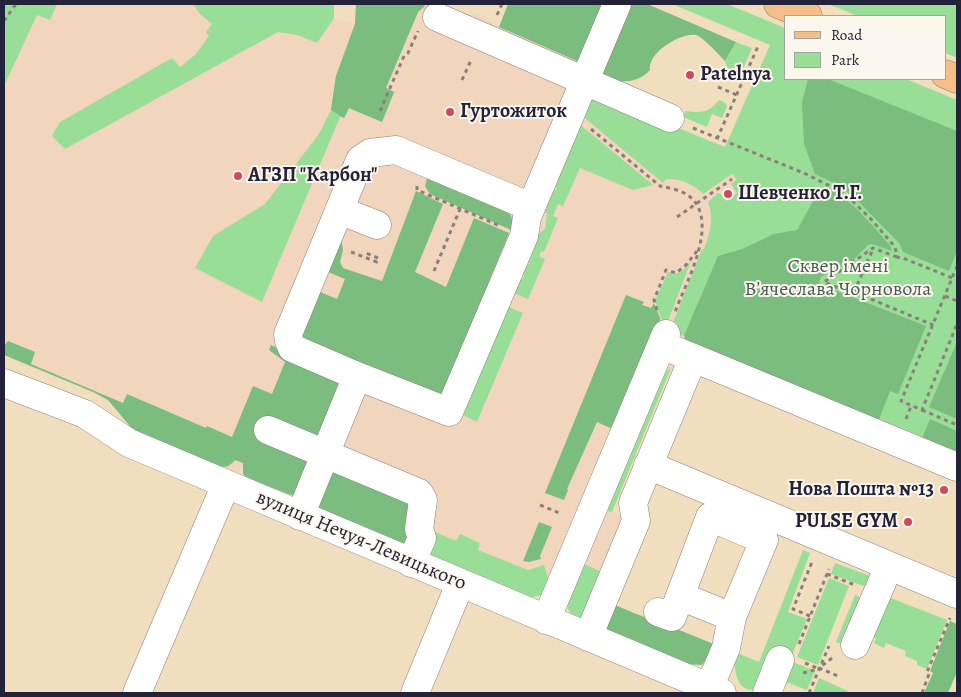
<!DOCTYPE html>
<html>
<head>
<meta charset="utf-8">
<style>
	body { margin:0 }
	#map { position:relative; width:961px; height:697px; overflow:hidden; background:#f0debe; font-family:Alegreya,serif }
	canvas { display:block }
	.frame { position:absolute; inset:0; border:5px solid #22223b; pointer-events:none }
	.legend { position:absolute; left:784px; top:15px; width:162px; height:65px; box-sizing:border-box; background:#fbf7ec; border:1px solid #a4a2a5; margin:0; padding:6px 9px; list-style:none; font-size:15px; color:#22223b }
	.legend li { display:flex; align-items:center; gap:10px; height:25px }
	.legend b { width:25px; border:1px solid #a4a2a5 }
</style>
</head>
<body>
<div id="map">
<canvas width="961" height="697"></canvas>
<div class="frame"></div>
<ul class="legend">
<li><b style="height:6px;background:#f6be87"></b>Road</li>
<li><b style="height:14px;background:#99de96"></b>Park</li>
</ul>
</div>
<script>
const g = document.querySelector('canvas').getContext('2d');
g.lineJoin = 'round';
function paint(path, color) { g.fillStyle = color; g.fill(path, 'evenodd'); }
function trace(path, color, width, dash) { g.strokeStyle = color; g.lineWidth = width; g.lineCap = dash ? 'butt' : 'round'; g.setLineDash(dash || []); g.stroke(path); }
function label(font, color, halo, rows, align = 'center') {
  g.font = font + ' Alegreya,serif'; g.lineWidth = 4; g.setLineDash([]); g.textBaseline = 'middle'; g.strokeStyle = halo; g.fillStyle = color; for (const [text, x, y, turn = 0] of rows) {
    g.save(); g.translate(x, y); g.rotate((+turn || 0) * Math.PI / 180); g.textAlign = isNaN(turn) ? turn : align; if (halo) g.strokeText(text, 0, 0); g.fillText(text, 0, 0); g.restore();
  }
}
const built = new Path2D(`
	M57 4H232L321 9 334 18 355 24 418 12 428 4H442L468 14 480 15 489 19 499 27 577 61 598 95 758 161 612 512 627 519 590 608 243 463 238 475 134 431 108 400 93 392 4 355V36L17 7 49 20Z`);
const green = new Path2D(`
	M4 4H57L50 20 37 15 4 86Z
	M193 4H334V18L317 43 297 35 278 32 65 149 52 136 60 122 172 58 180 67 196 54 209 36 206 32 212 24 200 14Z
	M356 4H423L425 6 418 12 386 88 394 92 382 122 349 108 344 118 340 117 262 302 195 268 213 236 265 204 319 134 331 110 336 76 355 24Z
	M672 4H727L785 28V79H906L957 100V458L687 342 684 336 670 330 702 249H704C710 234 714 217 708 202L718 193 721 194 726 201 737 193 731 184 737 179 732 174 703 194C694 184 679 178 666 179L663 183 580 114 595 94 725 147 770 45Z
	M828 4H957V58L945 53V16H858Z
	M736 42 752 48 739 78 733 81 727 77 729 72 725 61Z
	M719 100 724 102 727 106 722 118 712 114 707 127 683 117 686 111C701 113 709 113 719 100Z
	M577 122 653 185 633 190 580 168 563 206 558 204 553 216 558 218 544 252 541 251 539 256 545 259 528 299 514 293 517 281 524 278 523 270 529 264 525 253 531 234 540 233 545 229 547 213 541 210 550 189 557 190 555 185Z
	M691 261 665 329 655 301 668 272C678 277 685 269 691 261Z
	M509 307 523 313 477 422 463 415 462 410Z
	M671 368 612 512 605 510 584 564 604 573 584 621C569 615 566 612 568 595L656 384 662 375Z
	M428 529 456 541 460 534 480 543 478 550 528 570 544 565 549 582 541 595 530 598 427 554Z
	M803 550 810 553 788 612 807 619 792 655 774 647 757 689C736 695 733 667 735 652L759 662Z
	M835 563 873 577 869 588 831 574Z
	M829 578 849 586 818 665 797 657Z
	M855 595 860 597 858 603 863 605 847 646 836 642Z
	M883 595 947 620 927 669 917 665V661L905 656 906 651 886 643 884 648 874 643 876 638 866 634Z
	M788 660 815 671 807 690 789 683 778 681Z
	M819 678 848 691 847 693H813Z`);
const forest = new Path2D(`
	M356 4H423L425 6 418 12 386 88 394 92 382 122 349 108 344 118 331 110 336 76 355 24Z
	M508 4H607L582 58 577 61 499 27Z
	M627 4H647L736 42 725 61C719 55 703 37 696 35 681 32 647 53 650 70 638 84 621 82 603 80L601 66Z
	M808 79H828L957 131V251L949 271 903 252 900 244 856 199 838 185 815 174 804 144 802 102Z
	M428 175 506 208C512 216 514 220 511 230L430 194 425 186Z
	M828 188C853 200 871 225 890 245L892 251 872 244 868 245 853 260 821 277 819 284 926 326 898 394 890 391 877 425 687 342 684 336 718 256 742 249 774 234 797 230 817 194Z
	M416 191 443 204 415 272 446 287 474 218 509 233 440 401 303 343 300 321 315 290 337 299 345 279 323 270 338 240 342 243 343 250 340 262 343 268 382 281Z
	M626 295 644 302 642 305 651 308 654 303 660 318 659 328 617 431 597 422 567 489 568 490 564 500 545 493Z
	M8 341 35 352 31 364 123 403 127 394 206 428 207 426 232 437 253 386 272 394 285 362 269 350 271 345 342 382 319 459 294 496 246 478 243 474V463L235 460C228 468 224 468 215 465L134 431 108 400 93 392 4 355V346Z
	M957 342V419L929 407Z
	M930 419 957 431V458L920 443Z
	M327 463 414 503 406 546 313 507Z
	M539 522 552 527 540 556 541 559 529 562 523 561Z
	M612 604 654 621 655 620 716 645 702 665 685 664 601 629Z
	M950 621 957 624V672L948 693H924L933 673 930 671Z`);
const path = new Path2D(`
	M497 15 502 4
	M4 21 16 4
	M462 80 471 60
	M718 87 737 95
	M380 111 404 56 408 53 418 31
	M693 128 806 174 844 193 870 218 895 247 897 257 903 258 952 278
	M591 129 660 186C669 188 681 190 689 196 721 221 686 282 675 312
	M717 139 759 44
	M417 186V190L500 226
	M677 217 732 179
	M351 252 377 262 378 258 366 253V251
	M897 257 873 248 824 282 850 293 854 292 933 325
	M957 266 901 401 922 410 957 324
	M434 271 460 209
	M854 292 873 249
	M945 296 957 301
	M657 310 654 300 666 270 676 273 686 265 697 251
	M922 410 957 425
	M906 419 911 406
	M540 505 562 514
	M827 574 855 585
	M810 616 793 609 812 562
	M799 644 829 569
	M832 658 819 668 838 676
	M805 663 819 669
	M803 673 818 669
	M809 693 829 646
	M922 693 929 674 927 672 950 618`);
const minor = new Path2D(`
	M437 17 670 118
	M339 210 377 225
	M662 345 957 467
	M357 376 292 348 289 341 288 334 360 160 370 153 396 150 531 207
	M4 383 85 414 129 443 722 693
	M268 430 419 493 423 500 419 529 422 538 411 563
	M648 465 957 594
	M300 516 357 376 449 412 524 236 527 217 617 4
	M658 612 672 617 680 596
	M546 620 666 334
	M588 637 636 521 633 503 693 358
	M855 645 889 566
	M709 688 726 648 732 617 764 540 710 517 680 596 732 617
	M137 693 226 484
	M415 693 460 584
	M767 693 780 660`);
const major = new Path2D(`
	M778 4 808 16
	M945 74 957 79`);
const markers = [
	[690,75,5,"#d1495b"],
	[450,112,5,"#d1495b"],
	[238,176,5,"#d1495b"],
	[728,194,5,"#d1495b"],
	[944,490,5,"#d1495b"],
	[908,522,5,"#d1495b"]
];
const poiNames = [
	["Patelnya",700,75],
	["Гуртожиток",460,112],
	["АГЗП \"Карбон\"",248,176],
	["Шевченко Т.Г.",738,194],
	["Нова Пошта №13",934,490,"right"],
	["PULSE GYM",898,522,"right"]
];
const parkNames = [
	["Сквер імені",838,267],
	["Вʼячеслава Чорновола",838,290]
];
const streetNames = [
	["вулиця Нечуя-Левицького",361,541,23]
];
paint(built, '#f1d5bc');
paint(green, '#99de96');
paint(forest, '#7abd7f');
trace(minor, '#89807c', 29);
trace(major, '#89807c', 29);
trace(path, '#89807c', 3, [4, 4]);
trace(minor, '#fff', 28);
trace(major, '#f6be87', 28);
for (const [x, y, r, color] of markers) { const dot = new Path2D(); dot.arc(x, y, r, 0, 2 * Math.PI); g.fillStyle = color; g.fill(dot); trace(dot, '#fbf7ec', 2); }
label('bold 20px', '#22223b', '#fbf7ec', poiNames, 'left');
label('20px', '#465a56', '#fbf7ec', parkNames);
label('20px', '#22223b', '#fbf7ec', streetNames);
</script>
</body>
</html>
